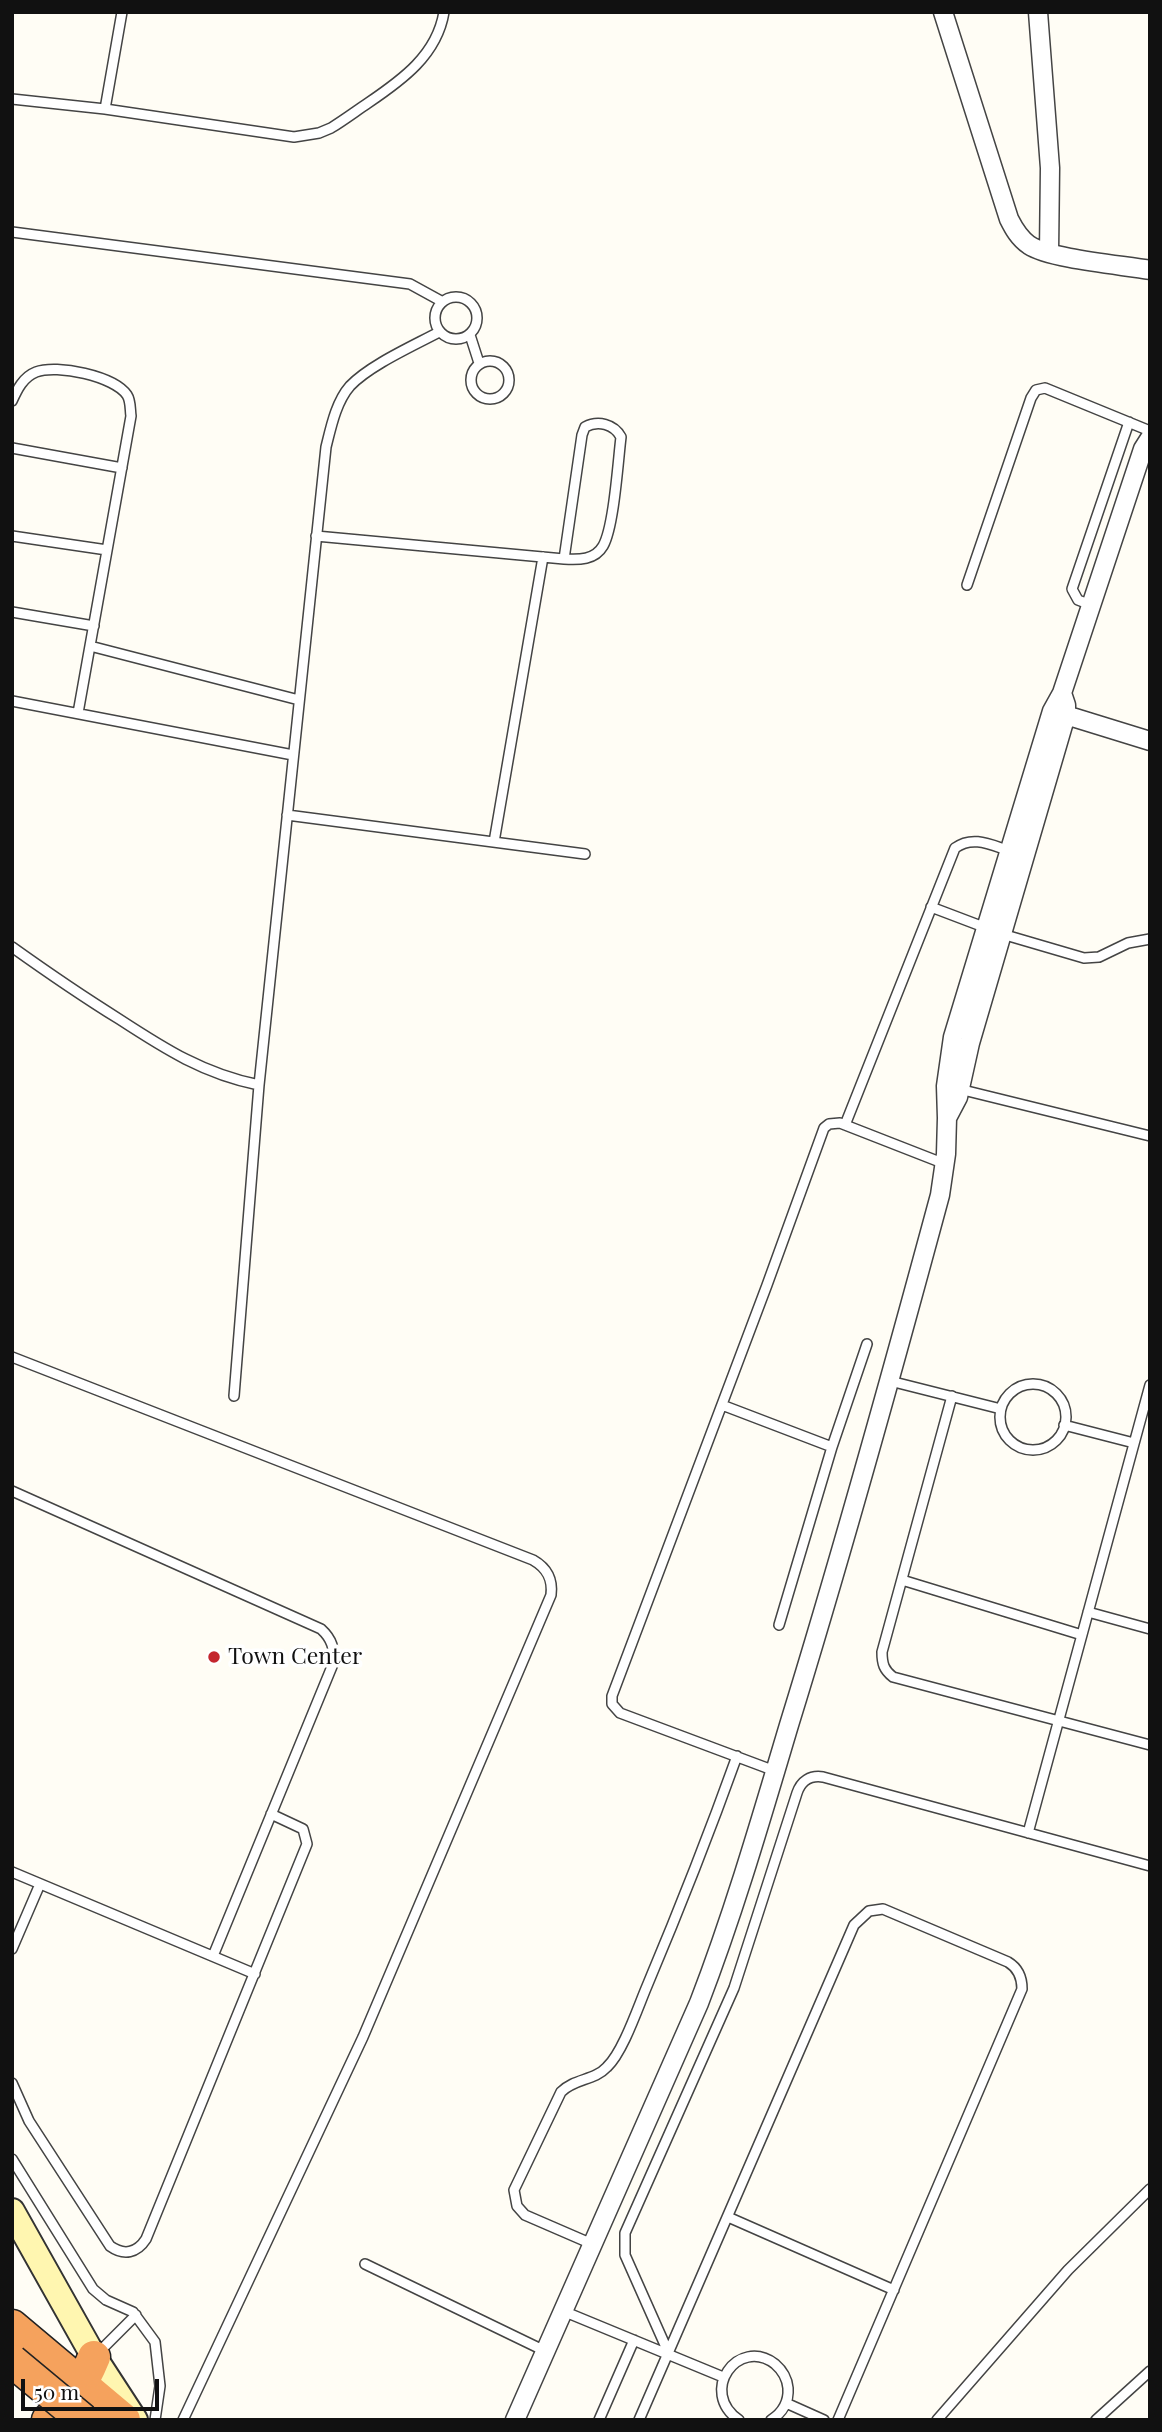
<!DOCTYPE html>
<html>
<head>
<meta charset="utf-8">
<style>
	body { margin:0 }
	#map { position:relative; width:1162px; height:2432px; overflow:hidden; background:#fffdf5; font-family:"Playfair Display",serif }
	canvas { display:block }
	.frame { position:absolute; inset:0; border:14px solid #111; pointer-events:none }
	.scale { position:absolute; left:21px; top:2379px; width:138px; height:32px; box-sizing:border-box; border:4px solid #111; border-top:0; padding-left:9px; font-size:21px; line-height:24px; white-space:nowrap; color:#111; -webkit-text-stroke:5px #fff; paint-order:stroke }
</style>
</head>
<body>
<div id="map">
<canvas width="1162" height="2432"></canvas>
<div class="frame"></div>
<div class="scale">50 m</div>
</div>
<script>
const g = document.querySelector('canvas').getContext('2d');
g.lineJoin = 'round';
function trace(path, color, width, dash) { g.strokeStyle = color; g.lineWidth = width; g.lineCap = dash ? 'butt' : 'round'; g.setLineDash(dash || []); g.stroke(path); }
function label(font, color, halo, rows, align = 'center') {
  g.font = font + ' "Playfair Display",serif'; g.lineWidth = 7; g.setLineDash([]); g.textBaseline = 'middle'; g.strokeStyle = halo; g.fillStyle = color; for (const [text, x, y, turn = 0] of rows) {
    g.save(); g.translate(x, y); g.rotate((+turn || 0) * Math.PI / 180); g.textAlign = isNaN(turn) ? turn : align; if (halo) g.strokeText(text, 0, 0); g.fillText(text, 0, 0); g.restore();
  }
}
const lane = new Path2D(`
	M122 12 105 109 294 137 319 133 331 128C344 120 356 111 368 103 402 80 437 55 444 12
	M12 99 105 109
	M12 232 410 284 441 301
	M435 318a21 21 0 1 1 42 0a21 21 0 1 1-42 0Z
	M470 335 479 363
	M471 380a19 19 0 1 1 38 0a19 19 0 1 1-38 0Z
	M12 401C17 390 23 377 36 372 57 364 114 376 127 395 131 401 130 410 131 416L78 713
	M12 448 122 468
	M12 536 107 550
	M316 536 564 559C579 560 595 560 603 546 614 527 618 461 621 437 614 424 598 420 585 427L582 435 564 559
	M967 585 1031 398 1036 390 1045 388 1150 431
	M1091 605 1078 600 1072 589 1129 422
	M12 612 94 626
	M90 646 299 700
	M12 701 293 755
	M287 815 585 854
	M494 842 543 557
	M931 907 989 929
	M1002 934 1084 958 1099 957 1128 943 1150 939
	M12 947C47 972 82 996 119 1019 165 1049 204 1074 259 1085
	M959 1089 1150 1136
	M845 1125 955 848C973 835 991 845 1010 851
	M12 1357 533 1560C547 1568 553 1579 551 1595L363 2037 183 2420
	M890 1381 1001 1409
	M1000 1417a33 33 0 1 1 66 0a33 33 0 1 1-66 0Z
	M234 1396 259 1085 326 447C331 427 336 402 350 386 370 365 413 346 439 332
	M952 1396 882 1652C882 1664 884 1670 893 1677L1150 1745
	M722 1405 832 1447
	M1064 1425 1134 1443
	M12 1491 321 1629C332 1639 335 1649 333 1664L213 1956
	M902 1580 1082 1635
	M1088 1612 1150 1629
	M779 1625 832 1447 867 1344
	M775 1771 620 1713 612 1704V1696L767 1285 824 1128 829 1124 840 1123 945 1164
	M1028 1833 1150 1385
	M12 1872 255 1974
	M12 1949 40 1884
	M12 2083 29 2121 110 2246C124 2256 137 2253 146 2239L307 1844 303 1829 271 1814
	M12 2159 93 2289 106 2300 133 2312 155 2342 160 2386 155 2420
	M728 2217 894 2290
	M592 2244 525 2215 517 2206 514 2190 561 2092C575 2078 594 2081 607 2067 623 2052 638 2007 647 1986 679 1910 709 1834 737 1756
	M365 2264 545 2351
	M563 2311 723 2377
	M98 2353 136 2315
	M669 2354 625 2255V2233L734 1988 797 1793C801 1781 810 1775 823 1777L1150 1866
	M786 2403 824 2420
	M599 2420 634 2340
	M639 2420 854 1925 869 1911 883 1909 1008 1962C1018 1968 1022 1977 1022 1989L838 2420
	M739 2420C698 2392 738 2336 775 2364 782 2370 787 2378 788 2388 789 2402 782 2413 771 2420
	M937 2420 1068 2270 1150 2189
	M1096 2420 1150 2371`);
const street = new Path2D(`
	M943 12 1009 219C1014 229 1019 238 1029 245 1050 259 1122 265 1150 270
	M1038 12 1050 168 1049 253
	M1056 712 1150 741
	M948 1116 958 1097 970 1043 1066 715V705L1062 693
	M515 2420 699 2003C734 1912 761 1819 789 1725 843 1550 892 1373 940 1195L946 1154 947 1118 946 1086 953 1037 1052 711 1062 693 1143 449 1150 438`);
const secondary = new Path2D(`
	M12 2211 94 2357 135 2420`);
const highway = new Path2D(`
	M12 2326 124 2420
	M48 2420C71 2402 83 2384 94 2357`);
const highwayBridge = new Path2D(`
	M12 2361 83 2420`);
const markers = [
	[214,1657,7,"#c4262e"]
];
const poiNames = [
	["Town Center",228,1657]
];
trace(lane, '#444', 12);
trace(street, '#444', 21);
trace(secondary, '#333', 28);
trace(highway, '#222', 35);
trace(lane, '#fff', 9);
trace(street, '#fff', 18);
trace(secondary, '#fff6b0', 24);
trace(highway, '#f5a25d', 32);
trace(highwayBridge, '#222', 35, []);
trace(highwayBridge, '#f5a25d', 32);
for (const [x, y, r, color] of markers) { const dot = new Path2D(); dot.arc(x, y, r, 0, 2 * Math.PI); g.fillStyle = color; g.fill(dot); trace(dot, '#fff', 2.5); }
label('23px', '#111', '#fff', poiNames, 'left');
</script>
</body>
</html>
